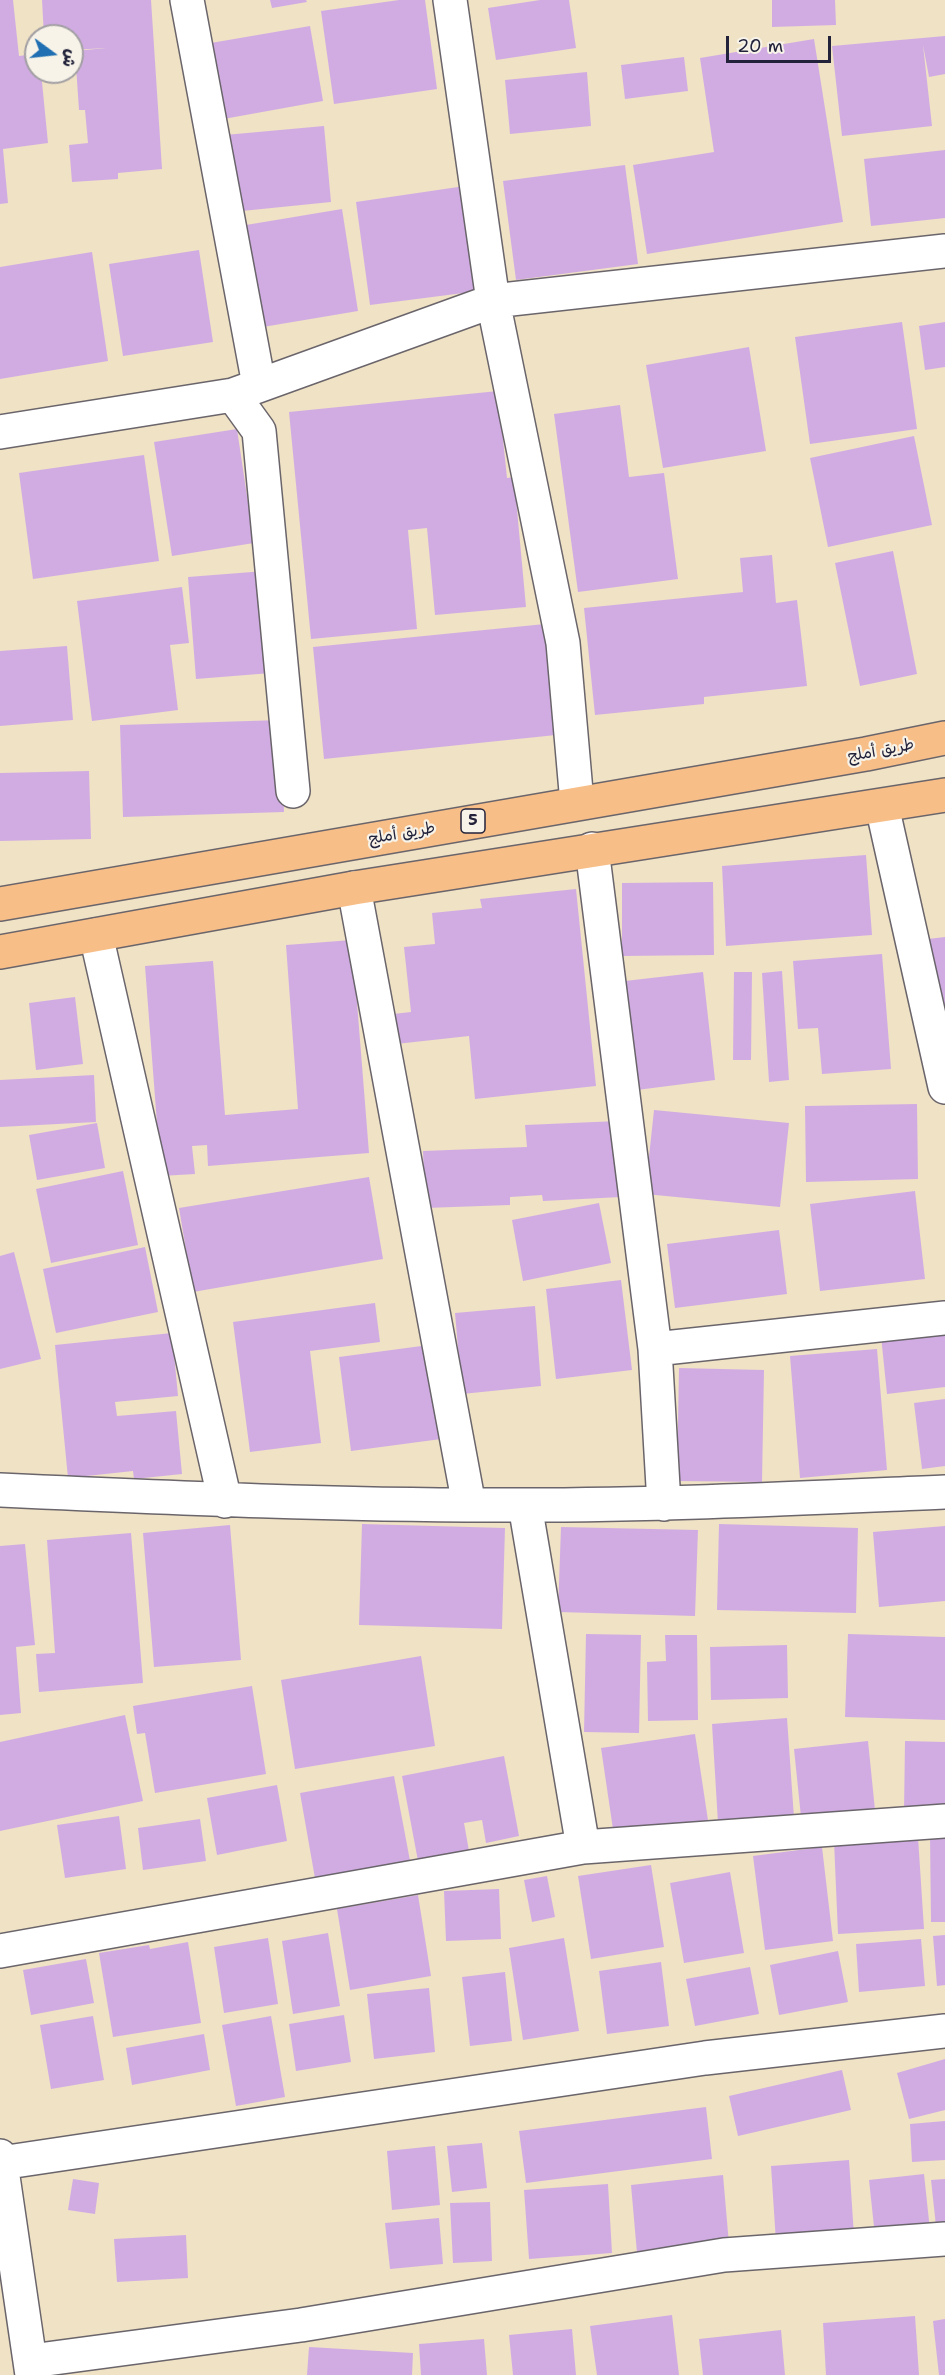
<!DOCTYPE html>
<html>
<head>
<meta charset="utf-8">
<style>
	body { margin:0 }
	#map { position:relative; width:945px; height:2375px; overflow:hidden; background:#f0e2c5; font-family:"Shantell Sans","Playpen Sans Arabic",sans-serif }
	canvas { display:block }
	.north { position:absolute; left:24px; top:24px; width:60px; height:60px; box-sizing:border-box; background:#f7f3e8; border:2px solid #a29fa3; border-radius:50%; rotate:105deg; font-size:16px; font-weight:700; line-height:24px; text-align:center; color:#22223b }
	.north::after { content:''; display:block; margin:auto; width:21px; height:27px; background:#1f6fb2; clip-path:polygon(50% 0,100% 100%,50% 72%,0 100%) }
	.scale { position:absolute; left:726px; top:36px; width:105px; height:27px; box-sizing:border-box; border:3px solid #22223b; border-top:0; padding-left:8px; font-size:18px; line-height:21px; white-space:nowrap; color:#22223b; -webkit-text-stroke:4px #f7f3e8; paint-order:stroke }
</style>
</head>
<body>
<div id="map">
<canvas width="945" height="2375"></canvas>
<div class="north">ش</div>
<div class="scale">20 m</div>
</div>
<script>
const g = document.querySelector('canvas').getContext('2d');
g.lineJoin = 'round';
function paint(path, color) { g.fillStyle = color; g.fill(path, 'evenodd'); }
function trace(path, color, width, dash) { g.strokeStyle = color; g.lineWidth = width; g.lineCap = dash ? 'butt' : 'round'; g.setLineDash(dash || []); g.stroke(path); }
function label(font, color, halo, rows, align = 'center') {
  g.font = font + ' "Shantell Sans","Playpen Sans Arabic",sans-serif'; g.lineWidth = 4.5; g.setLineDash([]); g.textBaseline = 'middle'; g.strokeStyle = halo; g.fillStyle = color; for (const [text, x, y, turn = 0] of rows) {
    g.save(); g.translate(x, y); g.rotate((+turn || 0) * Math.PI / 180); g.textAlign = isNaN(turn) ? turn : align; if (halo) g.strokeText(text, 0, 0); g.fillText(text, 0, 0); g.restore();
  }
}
const building = new Path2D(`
	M0 0H13L19 56 36 54V72H41L48 143 3 149 8 203 0 204Z
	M42 0H151L162 169 118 173V179L72 182 69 145 88 143 85 110H79L75 51 106 48 72 50V36H44Z
	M270 0H306L307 2 272 8Z
	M399 0H425L437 89 334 104 321 11Z
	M540 0H569L576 48 496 60 488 8Z
	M772 0H835L836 25 772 27Z
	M310 26 323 101 218 120 205 44Z
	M945 36V74L929 77 923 45 932 126 842 136 832 46Z
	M814 39 843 222 647 254 633 165 714 152 700 58Z
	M684 57 688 91 625 99 621 65Z
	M587 72 591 126 510 134 505 80Z
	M324 126 331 202 232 212 225 135Z
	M945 150V218L871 226 864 159Z
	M625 165 638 264 516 280 503 181Z
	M465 186 479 291 370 305 356 202Z
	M342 209 358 311 257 328 240 226Z
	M199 250 213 342 123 356 109 264Z
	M92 252 108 361 0 379V267Z
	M902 322 917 429 810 444 795 337Z
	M945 322V367L925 370 919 326Z
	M749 347 766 451 663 468 646 365Z
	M498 391 507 478 514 477 526 607 435 615 427 528 408 530 417 629 311 639 289 412Z
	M620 405 629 477 664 473 678 579 578 592 554 414Z
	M237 429 254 543 172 556 154 442Z
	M914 436 932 525 828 547 810 458Z
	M144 455 159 561 33 579 19 473Z
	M893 551 917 674 860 686 835 563Z
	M772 555 776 603 797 600 807 686 704 697V704L595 715 584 608 743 592 740 558Z
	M265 571 271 673 196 679 188 577Z
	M182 587 189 643 170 645 178 710 92 721 77 601Z
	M545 624 556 735 324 759 313 647Z
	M67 646 73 720 0 726V651Z
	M281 720 284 812 123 817 120 725Z
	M89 771 91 839 0 841V773Z
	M866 855 872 935 726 946 722 866Z
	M713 882 714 955 622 956V883Z
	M576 889 596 1086 475 1099 469 1036 396 1044 393 1014 411 1012 404 947 435 944 432 913 482 908 480 899Z
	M945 937V1037L928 939Z
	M352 940 369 1153 208 1166 207 1145 192 1146 195 1174 161 1176 145 966 213 961 225 1115 298 1109 286 945Z
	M882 954 891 1069 822 1074 818 1028 798 1029 793 961Z
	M782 971 789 1080 769 1082 762 973Z
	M703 972 715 1080 637 1090 625 981Z
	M734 972H752L751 1060H733Z
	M75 997 83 1064 36 1070 29 1003Z
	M94 1075 96 1122 0 1127V1080Z
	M917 1104 918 1179 806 1182 805 1106Z
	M654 1110 789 1123 780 1207 645 1194Z
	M618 1121 621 1197 543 1201 542 1195 510 1197V1205L425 1208 423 1151 527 1147 525 1125Z
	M97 1123 105 1168 37 1180 29 1135Z
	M123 1171 138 1245 51 1263 36 1189Z
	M369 1177 383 1259 193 1292 179 1208Z
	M915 1191 925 1279 820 1291 810 1204Z
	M599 1203 611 1263 523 1281 512 1220Z
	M779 1230 787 1294 675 1308 667 1244Z
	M145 1247 158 1312 56 1333 43 1269Z
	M14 1252 41 1359 0 1369V1256Z
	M621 1280 632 1370 556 1379 546 1289Z
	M375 1303 380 1342 310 1351 321 1443 250 1452 233 1322Z
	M535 1306 541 1386 462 1394 455 1313Z
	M945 1328V1387L887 1394 881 1336Z
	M172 1333 178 1396 115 1402 117 1416 176 1411 182 1474 134 1479 133 1471 68 1478 55 1345Z
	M429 1345 441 1439 351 1451 339 1357Z
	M877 1349 887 1470 800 1478 790 1356Z
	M679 1368 764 1370 762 1482 677 1481Z
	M945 1399V1466L922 1469 914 1403Z
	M362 1524 505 1528 502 1629 359 1625Z
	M719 1524 858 1528 856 1613 717 1610Z
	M230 1525 241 1660 154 1667 143 1533Z
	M945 1526V1601L879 1607 873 1532Z
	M561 1527 698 1530 695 1616 558 1612Z
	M131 1533 143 1683 39 1692 36 1654 55 1653 47 1540Z
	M25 1544 35 1645 16 1647 21 1713 0 1715V1546Z
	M586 1634 641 1635 639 1733 584 1732Z
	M848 1634 945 1637V1720L845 1717Z
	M665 1635H697L698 1720 648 1721 647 1662 666 1661Z
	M787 1645 788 1698 711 1700 710 1647Z
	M421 1656 435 1746 295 1769 281 1680Z
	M252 1686 266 1774 155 1793 145 1733 137 1734 133 1706Z
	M125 1715 143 1801 0 1831V1742Z
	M787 1718 794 1818 718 1823 712 1724Z
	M695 1734 709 1827 614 1836 601 1748Z
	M868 1741 875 1810 801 1817 794 1749Z
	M905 1741 945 1742V1812H904Z
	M504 1756 519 1836 486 1843 482 1820 464 1823 469 1851 418 1861 402 1776Z
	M394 1776 411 1866 316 1884 300 1793Z
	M277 1785 287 1841 217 1855 207 1798Z
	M119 1816 126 1869 65 1878 57 1825Z
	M200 1819 206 1861 143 1870 138 1828Z
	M930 1836H945V1922H931Z
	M918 1837 924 1929 838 1934 834 1841Z
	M822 1847 833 1941 765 1950 753 1856Z
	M651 1865 664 1947 591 1959 578 1876Z
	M730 1872 744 1953 684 1963 670 1883Z
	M547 1876 555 1917 532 1922 524 1880Z
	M499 1889 501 1939 446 1941 444 1891Z
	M418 1895 431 1976 350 1990 337 1909Z
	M328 1933 340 2006 293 2014 282 1941Z
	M945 1935V1985L937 1986 933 1936Z
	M268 1938 278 2004 224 2013 214 1947Z
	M564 1938 579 2031 523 2040 509 1948Z
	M921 1939 925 1986 859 1992 856 1944Z
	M188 1942 201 2023 113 2037 99 1953 149 1945 150 1949Z
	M838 1951 848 2002 779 2015 770 1965Z
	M86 1959 94 2003 31 2015 23 1970Z
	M661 1962 669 2026 607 2034 599 1971Z
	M750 1967 759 2014 695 2026 686 1979Z
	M505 1972 512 2041 470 2046 462 1977Z
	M429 1988 435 2052 374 2059 367 1994Z
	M344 2015 351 2062 296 2071 289 2024Z
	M93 2016 104 2080 51 2089 40 2025Z
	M271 2016 285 2097 236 2106 222 2025Z
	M204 2034 210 2070 132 2085 126 2048Z
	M945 2059V2110L909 2119 897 2073Z
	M842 2070 851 2110 738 2136 729 2096Z
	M706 2107 712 2159 526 2183 519 2131Z
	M945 2121V2160L912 2162 910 2124Z
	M482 2143 487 2188 452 2192 447 2146Z
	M435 2146 440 2205 392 2210 387 2151Z
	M849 2160 854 2236 776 2242 771 2166Z
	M924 2174 930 2230 875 2236 869 2180Z
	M723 2175 729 2244 637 2253 631 2185Z
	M73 2179 99 2183 95 2214 68 2210Z
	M945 2179V2225L936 2226 931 2180Z
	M608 2184 612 2253 529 2259 524 2190Z
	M490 2202 492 2261 453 2263 450 2203Z
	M439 2218 443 2264 390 2269 385 2223Z
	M186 2235 188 2278 117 2282 114 2239Z
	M672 2315 679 2375H597L590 2326Z
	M915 2316 919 2375H826L823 2323Z
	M945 2319V2375H939L933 2321Z
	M572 2329 576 2375H513L509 2335Z
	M781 2330 785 2375H703L699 2339Z
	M484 2339 487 2375H421L419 2344Z
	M309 2347 413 2353 412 2375H307Z`);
const minor = new Path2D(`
	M187 0 259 385
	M450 0 493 301 563 643 577 803
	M233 395 259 431 293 791
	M0 432 233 395 493 301 945 251
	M882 806 945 1087
	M592 849 655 1349 664 1504
	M354 888 469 1505
	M96 935 225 1501
	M655 1349 945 1318
	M0 1490C174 1498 348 1506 522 1505 663 1505 804 1498 945 1492
	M525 1505 583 1847
	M0 1951 583 1847 945 1821
	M0 2156 32 2375
	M1 2163 705 2058 945 2031
	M31 2361 301 2325 724 2255 945 2239`);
const trunk = new Path2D(`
	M0 904 866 754 945 738
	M0 952 354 888 945 795`);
const shields = [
	[473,821,24]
];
const shieldNames = [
	["5",473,821]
];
const streetNames = [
	["طريق أملج",881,751,-11],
	["طريق أملج",402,834,-10]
];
paint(building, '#d1ace3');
trace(minor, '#6a656b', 36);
trace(trunk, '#6a656b', 36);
trace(minor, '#fff', 33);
trace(trunk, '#f7be88', 33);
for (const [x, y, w] of shields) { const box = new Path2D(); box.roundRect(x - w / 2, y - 12, w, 24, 4.5); g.fillStyle = '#f7f3e8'; g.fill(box); trace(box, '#22223b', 1.5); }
label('bold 15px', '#22223b', null, shieldNames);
label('16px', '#22223b', '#f7f3e8', streetNames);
</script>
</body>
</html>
